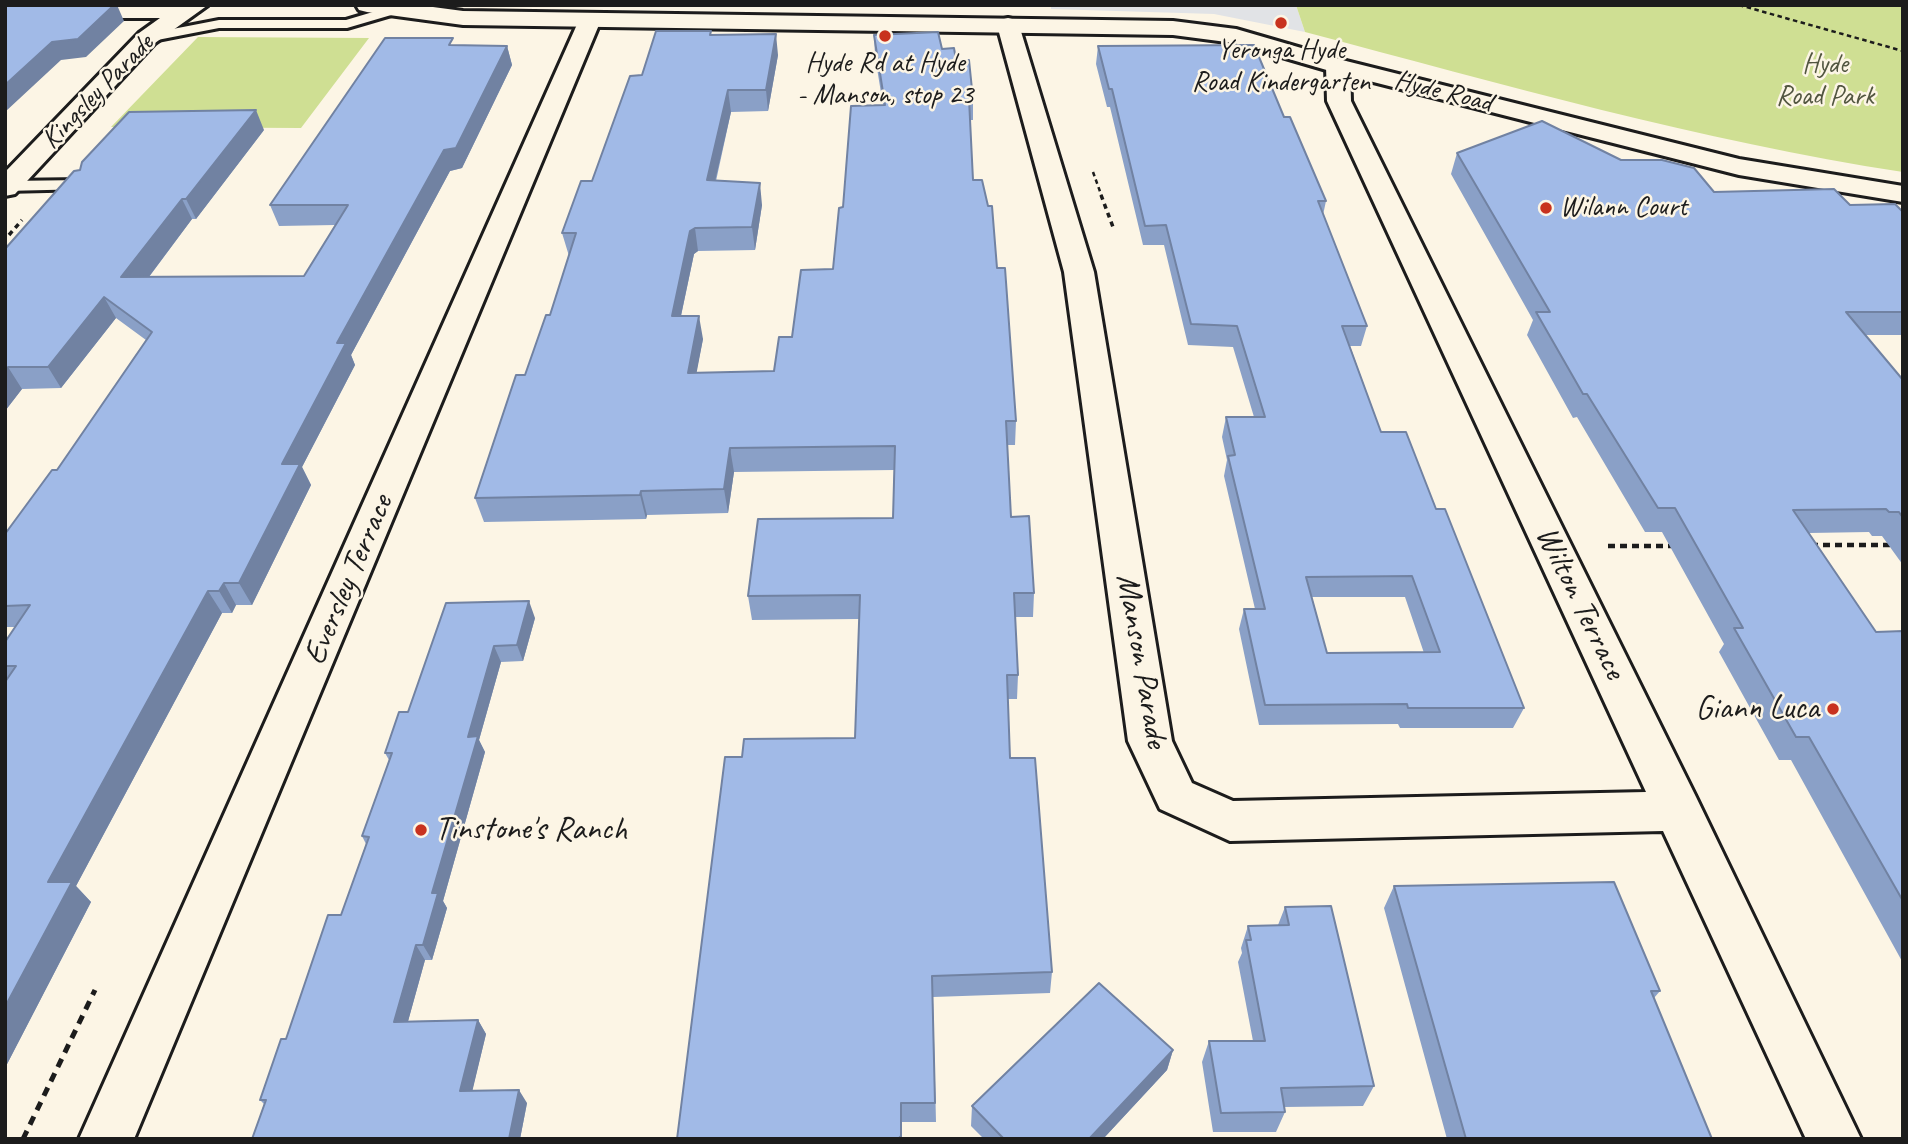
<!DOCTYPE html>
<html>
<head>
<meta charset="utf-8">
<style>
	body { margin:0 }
	#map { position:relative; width:1908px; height:1144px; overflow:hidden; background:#fcf5e5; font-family:Caveat,sans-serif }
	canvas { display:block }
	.frame { position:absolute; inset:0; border:7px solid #1c1c1c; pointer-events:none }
</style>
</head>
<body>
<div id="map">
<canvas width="1908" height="1144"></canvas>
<div class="frame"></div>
</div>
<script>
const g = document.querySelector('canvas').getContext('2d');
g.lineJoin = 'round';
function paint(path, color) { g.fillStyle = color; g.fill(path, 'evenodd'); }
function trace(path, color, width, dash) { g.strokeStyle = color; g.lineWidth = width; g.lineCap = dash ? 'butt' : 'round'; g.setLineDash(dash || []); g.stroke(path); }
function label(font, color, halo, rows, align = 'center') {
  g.font = font + ' Caveat,sans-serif'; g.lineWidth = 5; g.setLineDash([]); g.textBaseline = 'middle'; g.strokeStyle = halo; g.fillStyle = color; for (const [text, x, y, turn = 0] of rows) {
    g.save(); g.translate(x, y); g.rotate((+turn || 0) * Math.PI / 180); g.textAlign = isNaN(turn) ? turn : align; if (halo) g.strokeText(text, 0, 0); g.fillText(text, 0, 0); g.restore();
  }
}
const built = new Path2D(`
	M1051 5H1296L1305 32 1214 14 1051 9Z`);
const green = new Path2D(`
	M1296 5H1903V172C1700 141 1502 84 1305 32Z
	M198 37 369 38 301 128 111 127Z`);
const pathFar3 = new Path2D(`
	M1739 5 1903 51
	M1093 172 1102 197`);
const pathFar2 = new Path2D(`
	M1101 195 1113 227
	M9 235 22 220`);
const pathFar1 = new Path2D(`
	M1811 545H1903
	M1608 546H1673`);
const path = new Path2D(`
	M23 1139 95 990`);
const lane = new Path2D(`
	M393 6 400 10 398 13 347 28H219L147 42 140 38 147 34 219 20H346Z
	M83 180 92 185 89 189 5 191 7 181Z`);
const street = new Path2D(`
	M5 5H208L155 43 15 194 5 196V172L139 33 160 18H5Z
	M590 13 598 15 601 20 134 1139H79L579 20 582 15Z
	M1008 18 1016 20 1019 25 1094 272 1172 741 1192 783 1233 801 1646 792 1327 101 1326 66 1330 61H1346L1350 66 1351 101 1696 797 1861 1139H1806L1663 831 1230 841 1160 809 1128 741 1064 272 997 25 1000 20Z`);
const secondary = new Path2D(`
	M356 5H418L463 11 1173 21 1236 29 1346 61 1739 159 1903 186V202L1739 175 1330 71 1234 43 1173 35 463 25 367 12 359 10Z`);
const wall = new Path2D(`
	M711 35 778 55 768 111 731 112 716 181 762 205 755 250 698 251 694 254 681 316 703 339 696 373 774 371 792 337 833 269 843 207 883 105 875 56 874 35 942 49 956 60 973 99V120H970L973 180 997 268 1016 421 1015 445H1007L1011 517 1034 593 1033 617H1015L1018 675 1017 699H1008L1010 758 1052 972 1050 993 933 997 936 1122H902L742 757 855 738 859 619 752 620 748 596 893 518 894 470 734 472 728 513 647 515 646 519 484 522 475 498 550 315 569 256 562 233 592 181 642 75Z
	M455 45 507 46 512 65 462 168 450 171 351 355 355 365 302 467 311 485 252 605H236L232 613H222L76 886 91 902 5 1068V642L15 627H6L5 626V534L57 470 146 340 116 318 61 388 22 389 5 411V249L264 130 196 219H192L149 277 304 276 335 225 279 226 270 205Z
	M1098 46 1284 117 1326 201 1323 215 1367 326 1361 346H1350L1381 432 1436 509 1524 708 1513 728H1400L1398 724 1259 725 1239 629 1244 609H1255L1224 476 1227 460 1222 437 1226 417H1254L1233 347 1188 345 1164 245H1143L1110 107H1107L1096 64ZM1312 597H1405L1424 653H1327Z
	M1457 153 1621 160 1714 192 1850 205 1903 212V335H1865L1903 380V565L1882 536H1872L1869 532 1809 533 1876 632 1903 631V963L1791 760H1779L1719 652 1724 644 1662 532H1645L1577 417 1573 418 1527 335 1533 320 1451 174Z
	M446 603 535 618 523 661 501 662 479 740 485 752 443 901 447 908 432 960H425L408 1021 478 1020 486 1034 472 1091 527 1103 520 1139H252L264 1104 260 1100 341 915 366 844 362 836 389 760 385 753 408 712Z
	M1394 886 1660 991 1654 998 1712 1139H1447L1384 908Z
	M1285 907 1374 1086 1363 1106 1284 1107 1285 1112 1276 1132H1213L1202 1062 1209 1041H1253L1238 962 1242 953 1241 948 1248 926 1278 925Z
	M1173 1050 1167 1070 1103 1139H984L971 1126 972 1106Z`);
const shadedWall = new Path2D(`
	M114 5H117L124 21 86 57 61 60 5 112V85L52 42Z
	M776 34 778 55 768 111 766 90Z
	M507 46 512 65 462 168 450 171 351 355 355 365 302 467 311 485 252 605 239 583 282 464 337 343 444 150Z
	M728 90 731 112 710 203 707 180Z
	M256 110 264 130 196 219 186 199Z
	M760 183 762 205 755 250 752 227Z
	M182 199 192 219 133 298 121 277Z
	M695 228 698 251 694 254 676 339 672 316 690 231Z
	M104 297 116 318 61 388 48 367Z
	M699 316 703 339 692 397 688 373Z
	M8 367 22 389 5 411V371Z
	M730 448 734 472 728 513 724 489Z
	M641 491 647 515 646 519 640 495Z
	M224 583 236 605 232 613 219 591Z
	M208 591 222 613 76 886 91 902 5 1068V1007L48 882Z
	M529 601 535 618 523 661 517 645Z
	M494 646 501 662 479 740 485 752 443 901 447 908 432 960 423 945 432 893 468 737Z
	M416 945 425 960 404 1036 394 1022Z
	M478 1020 486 1034 469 1105 460 1091Z
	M1173 1050 1167 1070 1103 1139H1089Z
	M519 1090 527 1103 520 1139H509Z
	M901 1103 902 1139H898Z`);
const building = new Path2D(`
	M5 5H114L78 39 52 42 5 85Z
	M656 31H711L710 35 776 34 766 90H728L707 180 760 183 752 227 695 228 690 231 672 316H699L688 373 774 371 779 337H792L801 270 833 269 839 208 843 207 851 106 885 105 874 35 938 32 942 49 954 48 956 60H969L973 99H969L973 180H982L988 206H992L997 268H1005L1016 421H1006L1011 517 1029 516 1034 593H1014L1018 675H1007L1010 758H1035L1052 972 932 976 935 1103H901V1136L898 1139H677L725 757H742L744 739 855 738 860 595 748 596 758 519 893 518 895 446 730 448 724 489 641 491 640 495 475 498 516 375H525L546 315H550L576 233H562L581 181H592L630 76 642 75Z
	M385 38H453L449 45 507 46 456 148 444 150 337 343H346L282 464H300L239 583H224L219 591H208L48 882H72L5 1007V682L16 666H5V642L30 605 5 606V534L52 470H57L152 332 104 297 48 367H8L5 371V249L74 171 80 170 82 162 129 112 256 110 186 199H182L121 277 304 276 348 205H270Z
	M1254 45 1284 117H1290L1326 201H1318L1367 326H1342L1381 432H1406L1436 509H1445L1524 708H1408L1407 704 1265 705 1244 609H1265L1228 456 1235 455 1226 417H1265L1237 326 1191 324 1166 225 1145 226 1112 89H1109L1098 46ZM1412 576 1440 652 1327 653 1306 577Z
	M1542 121 1621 160H1662L1694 168 1714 192 1834 189 1850 205 1895 204 1903 212V312H1846L1903 380V518L1899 512H1889L1886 509 1793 510 1876 632 1903 631V901L1809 737H1796L1734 628H1743L1675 508H1658L1587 394H1583L1536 312H1550L1457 153Z
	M529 601 517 645 494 646 468 737 478 736 432 893H438L423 945H416L394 1022 478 1020 460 1091 519 1090 509 1139H252L266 1100H260L281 1039H286L328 915H341L369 837 362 836 392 753H385L399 712H408L446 603Z
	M1614 882 1660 991H1651L1712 1139H1466L1394 886Z
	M1331 906 1374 1086 1281 1088 1285 1112 1221 1113 1209 1041H1265L1246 940H1251L1248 926 1289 925 1285 907Z
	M1099 983 1173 1050 1089 1139H1004L972 1106Z`);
const markers = [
	[1281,23,7,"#c8321e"],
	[885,36,7,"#c8321e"],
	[1546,208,7,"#c8321e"],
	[1833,709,7,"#c8321e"],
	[421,830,7,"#c8321e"]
];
const farPoinames = [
	["Yeronga Hyde",1281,51],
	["Road Kindergarten",1281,83],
	["Hyde Rd at Hyde",885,64],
	["- Manson, stop 23",885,96],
	["Wilann Court",1560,208,"left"]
];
const farParknames = [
	["Hyde",1825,65],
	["Road Park",1825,97]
];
const farStreetnames = [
	["Kingsley Parade",98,92,-46],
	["Hyde Road",1443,92,14]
];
const streetNames = [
	["Eversley Terrace",349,580,-67],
	["Wilton Terrace",1580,603,64],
	["Manson Parade",1141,661,80]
];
const poiNames = [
	["Giann Luca",1819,709],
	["Tinstone's Ranch",435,830,"left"]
];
paint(built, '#e1e3e6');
paint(green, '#cfdf93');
trace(lane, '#1c1c1c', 6);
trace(street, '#1c1c1c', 6);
trace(secondary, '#1c1c1c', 6);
trace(pathFar3, '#1c1c1c', 2.5, [4.5, 3.5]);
trace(pathFar2, '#1c1c1c', 3.5, [5, 4.5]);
trace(pathFar1, '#1c1c1c', 4.5, [7, 5]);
trace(path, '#1c1c1c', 5, [9, 7]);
paint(lane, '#fcf5e5');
paint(street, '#fcf5e5');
paint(secondary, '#fcf5e5');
paint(wall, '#8aa0c7');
paint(shadedWall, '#7182a2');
paint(building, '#a1bae7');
trace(building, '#7182a2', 2);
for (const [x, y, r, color] of markers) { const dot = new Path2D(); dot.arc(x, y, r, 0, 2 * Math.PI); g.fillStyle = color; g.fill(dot); trace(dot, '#fcf5e5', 2.5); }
label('28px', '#1c1c1c', '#fcf5e5', farPoinames);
label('28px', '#525640', '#fcf5e5', farParknames);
label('28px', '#1c1c1c', '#fcf5e5', farStreetnames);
label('33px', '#1c1c1c', '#fcf5e5', streetNames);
label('33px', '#1c1c1c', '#fcf5e5', poiNames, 'right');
</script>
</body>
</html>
